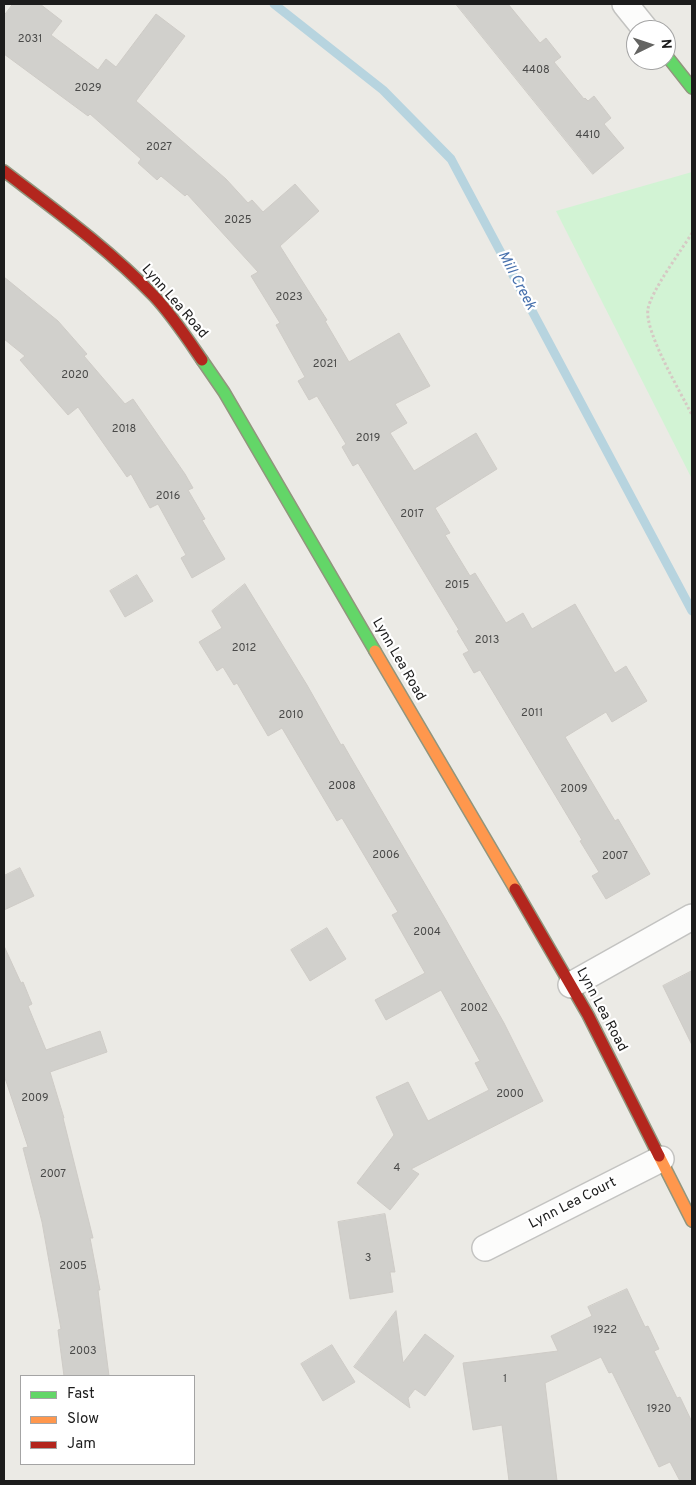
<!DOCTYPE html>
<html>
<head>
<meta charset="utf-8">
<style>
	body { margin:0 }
	#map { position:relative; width:696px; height:1485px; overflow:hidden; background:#ebeae5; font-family:Overpass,sans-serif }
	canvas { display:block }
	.frame { position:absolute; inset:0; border:5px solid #1c1c1c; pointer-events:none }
	.legend { position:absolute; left:20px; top:1375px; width:175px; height:90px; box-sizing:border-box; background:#fff; border:1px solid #a4a4a4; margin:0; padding:6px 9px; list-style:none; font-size:15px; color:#1c1c1c }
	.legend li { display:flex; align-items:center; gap:10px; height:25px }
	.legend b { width:25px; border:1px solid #a4a4a4 }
	.north { position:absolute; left:626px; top:20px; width:50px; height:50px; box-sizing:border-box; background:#fff; border:1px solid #a4a4a4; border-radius:50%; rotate:86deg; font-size:14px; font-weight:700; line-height:20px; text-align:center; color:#1c1c1c }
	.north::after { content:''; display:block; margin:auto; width:18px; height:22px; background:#646462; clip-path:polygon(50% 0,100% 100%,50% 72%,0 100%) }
</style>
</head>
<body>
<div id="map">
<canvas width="696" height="1485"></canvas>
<div class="frame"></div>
<ul class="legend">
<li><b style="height:6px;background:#63d668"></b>Fast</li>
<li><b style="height:6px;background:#ff974d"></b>Slow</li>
<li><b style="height:6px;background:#b3261e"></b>Jam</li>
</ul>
<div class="north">N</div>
</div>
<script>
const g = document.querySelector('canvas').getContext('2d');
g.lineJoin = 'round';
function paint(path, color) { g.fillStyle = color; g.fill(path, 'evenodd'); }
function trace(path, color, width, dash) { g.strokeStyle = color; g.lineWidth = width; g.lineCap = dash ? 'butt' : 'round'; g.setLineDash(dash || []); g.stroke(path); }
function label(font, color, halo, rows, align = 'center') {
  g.font = font + ' Overpass,sans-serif'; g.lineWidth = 4.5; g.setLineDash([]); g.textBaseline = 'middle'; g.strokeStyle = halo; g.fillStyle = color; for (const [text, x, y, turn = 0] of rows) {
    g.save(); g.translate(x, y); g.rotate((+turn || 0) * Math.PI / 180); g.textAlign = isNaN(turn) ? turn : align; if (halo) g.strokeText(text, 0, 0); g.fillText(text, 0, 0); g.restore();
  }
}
const park = new Path2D(`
	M692 172V479L556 211Z`);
const stream = new Path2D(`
	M274 4 383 90 451 159 692 611`);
const building = new Path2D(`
	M13 4H40L62 21 51 35 98 70 106 59 116 67 156 14 185 36 136 101 226 179 248 203 252 200 263 212 295 184 319 211 280 246 327 320 325 321 349 362 399 333 430 386 395 404 407 423 390 433 414 471 476 433 497 469 435 508 450 533 445 535 470 576 475 573 506 623 523 613 532 629 575 604 615 673 626 666 647 701 612 722 606 712 565 737 615 821 618 819 650 874 606 899 592 876 599 872 580 841 582 840 480 670 474 673 463 654 469 651 457 631 459 630 358 463 353 466 342 447 346 444 317 396 309 400 298 381 305 377 276 325 280 323 251 276 258 272 187 194 185 196 161 176 157 180 138 163 141 159 90 114 88 116 4 54V16Z
	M456 4H508L540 43 546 38 561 57 554 62 584 99 585 98 588 101 594 96 611 118 604 124 624 148 593 174Z
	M4 277 58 321 87 354 84 356 125 404 133 399 185 474 193 488 188 490 205 519 202 520 225 559 192 578 181 558 186 555 158 504 150 508 131 474 127 477 78 407 68 415 20 360 25 356 4 339Z
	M137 575 153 601 125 617 110 591Z
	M245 584 307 685 341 745 343 744 351 758 446 920 504 1023 543 1101 411 1169 419 1174 390 1210 357 1183 394 1135 376 1097 408 1082 428 1121 489 1090 475 1063 480 1061 441 990 386 1020 375 1000 425 973 392 915 398 912 342 818 337 821 282 728 268 736 237 683 234 685 223 667 217 671 199 642 222 628 212 611Z
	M20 868 34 896 4 910V876Z
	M327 928 346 959 310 981 291 950Z
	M4 946 21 983 23 982 32 1004 28 1006 46 1050 100 1031 107 1052 50 1072 64 1118H63L93 1238H90L100 1290H98L109 1376H64L58 1330 61 1329 42 1222 23 1148 28 1147 4 1075Z
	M692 971V1045L663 986Z
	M385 1214 395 1272H390L393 1292 350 1299 338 1222Z
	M627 1289 645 1327 648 1326 659 1349 654 1351 677 1398 680 1397 692 1422V1481H680L670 1462 659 1467 612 1372 609 1373 601 1357 545 1383 557 1481H509L502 1425 473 1430 463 1363 558 1351 551 1336 592 1316 588 1307Z
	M396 1311 403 1363 425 1334 454 1356 425 1396 415 1389 408 1398 410 1408 354 1367Z
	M332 1345 355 1382 323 1401 301 1364Z`);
const path = new Path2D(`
	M692 233C681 251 651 291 648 309 644 331 681 393 692 415`);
const street = new Path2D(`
	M625 4 646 30
	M571 985 692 917
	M485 1248 661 1159`);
const fast = new Path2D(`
	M666 55 692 88
	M202 360 224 392 375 651`);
const slow = new Path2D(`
	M375 651 515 889
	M659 1156 692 1221`);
const jam = new Path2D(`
	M4 171C55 210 109 249 154 296 172 315 187 338 202 360
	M515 889 588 1015 659 1156`);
const numberNames = [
	["2031",30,40],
	["4408",536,71],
	["2029",88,89],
	["4410",588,136],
	["2027",159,148],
	["2025",238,221],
	["2023",289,298],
	["2021",325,365],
	["2020",75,376],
	["2018",124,430],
	["2019",368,439],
	["2016",168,497],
	["2017",412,515],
	["2015",457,586],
	["2013",487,641],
	["2012",244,649],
	["2011",532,714],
	["2010",291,716],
	["2008",342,787],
	["2009",574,790],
	["2006",386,856],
	["2007",615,857],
	["2004",427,933],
	["2002",474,1009],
	["2000",510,1095],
	["2009",35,1099],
	["4",397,1169],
	["2007",53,1175],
	["3",368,1259],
	["2005",73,1267],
	["1922",605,1331],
	["2003",83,1352],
	["1",505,1380],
	["1920",659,1410]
];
const streetNames = [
	["Lynn Lea Road",174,302,49],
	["Lynn Lea Road",398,660,60],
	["Lynn Lea Road",601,1010,62],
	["Lynn Lea Court",573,1204,-27]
];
const waterNames = [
	["Mill Creek",516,281,62]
];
paint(park, '#d2f3d4');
trace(stream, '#b7d4df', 9);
paint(building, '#d1d0cc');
trace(building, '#cecbc6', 1);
trace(street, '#c3c3c1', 28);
trace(fast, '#91957d', 14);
trace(slow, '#91957d', 14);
trace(jam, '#91957d', 14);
trace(path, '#d6c9c4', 3, [2.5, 2.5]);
trace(street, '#fcfcfb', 25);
trace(fast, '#63d668', 11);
trace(slow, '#ff974d', 11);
trace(jam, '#b3261e', 11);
label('11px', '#494948', null, numberNames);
label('14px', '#1c1c1c', '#fff', streetNames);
label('italic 15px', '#4871ad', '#fff', waterNames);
</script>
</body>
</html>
